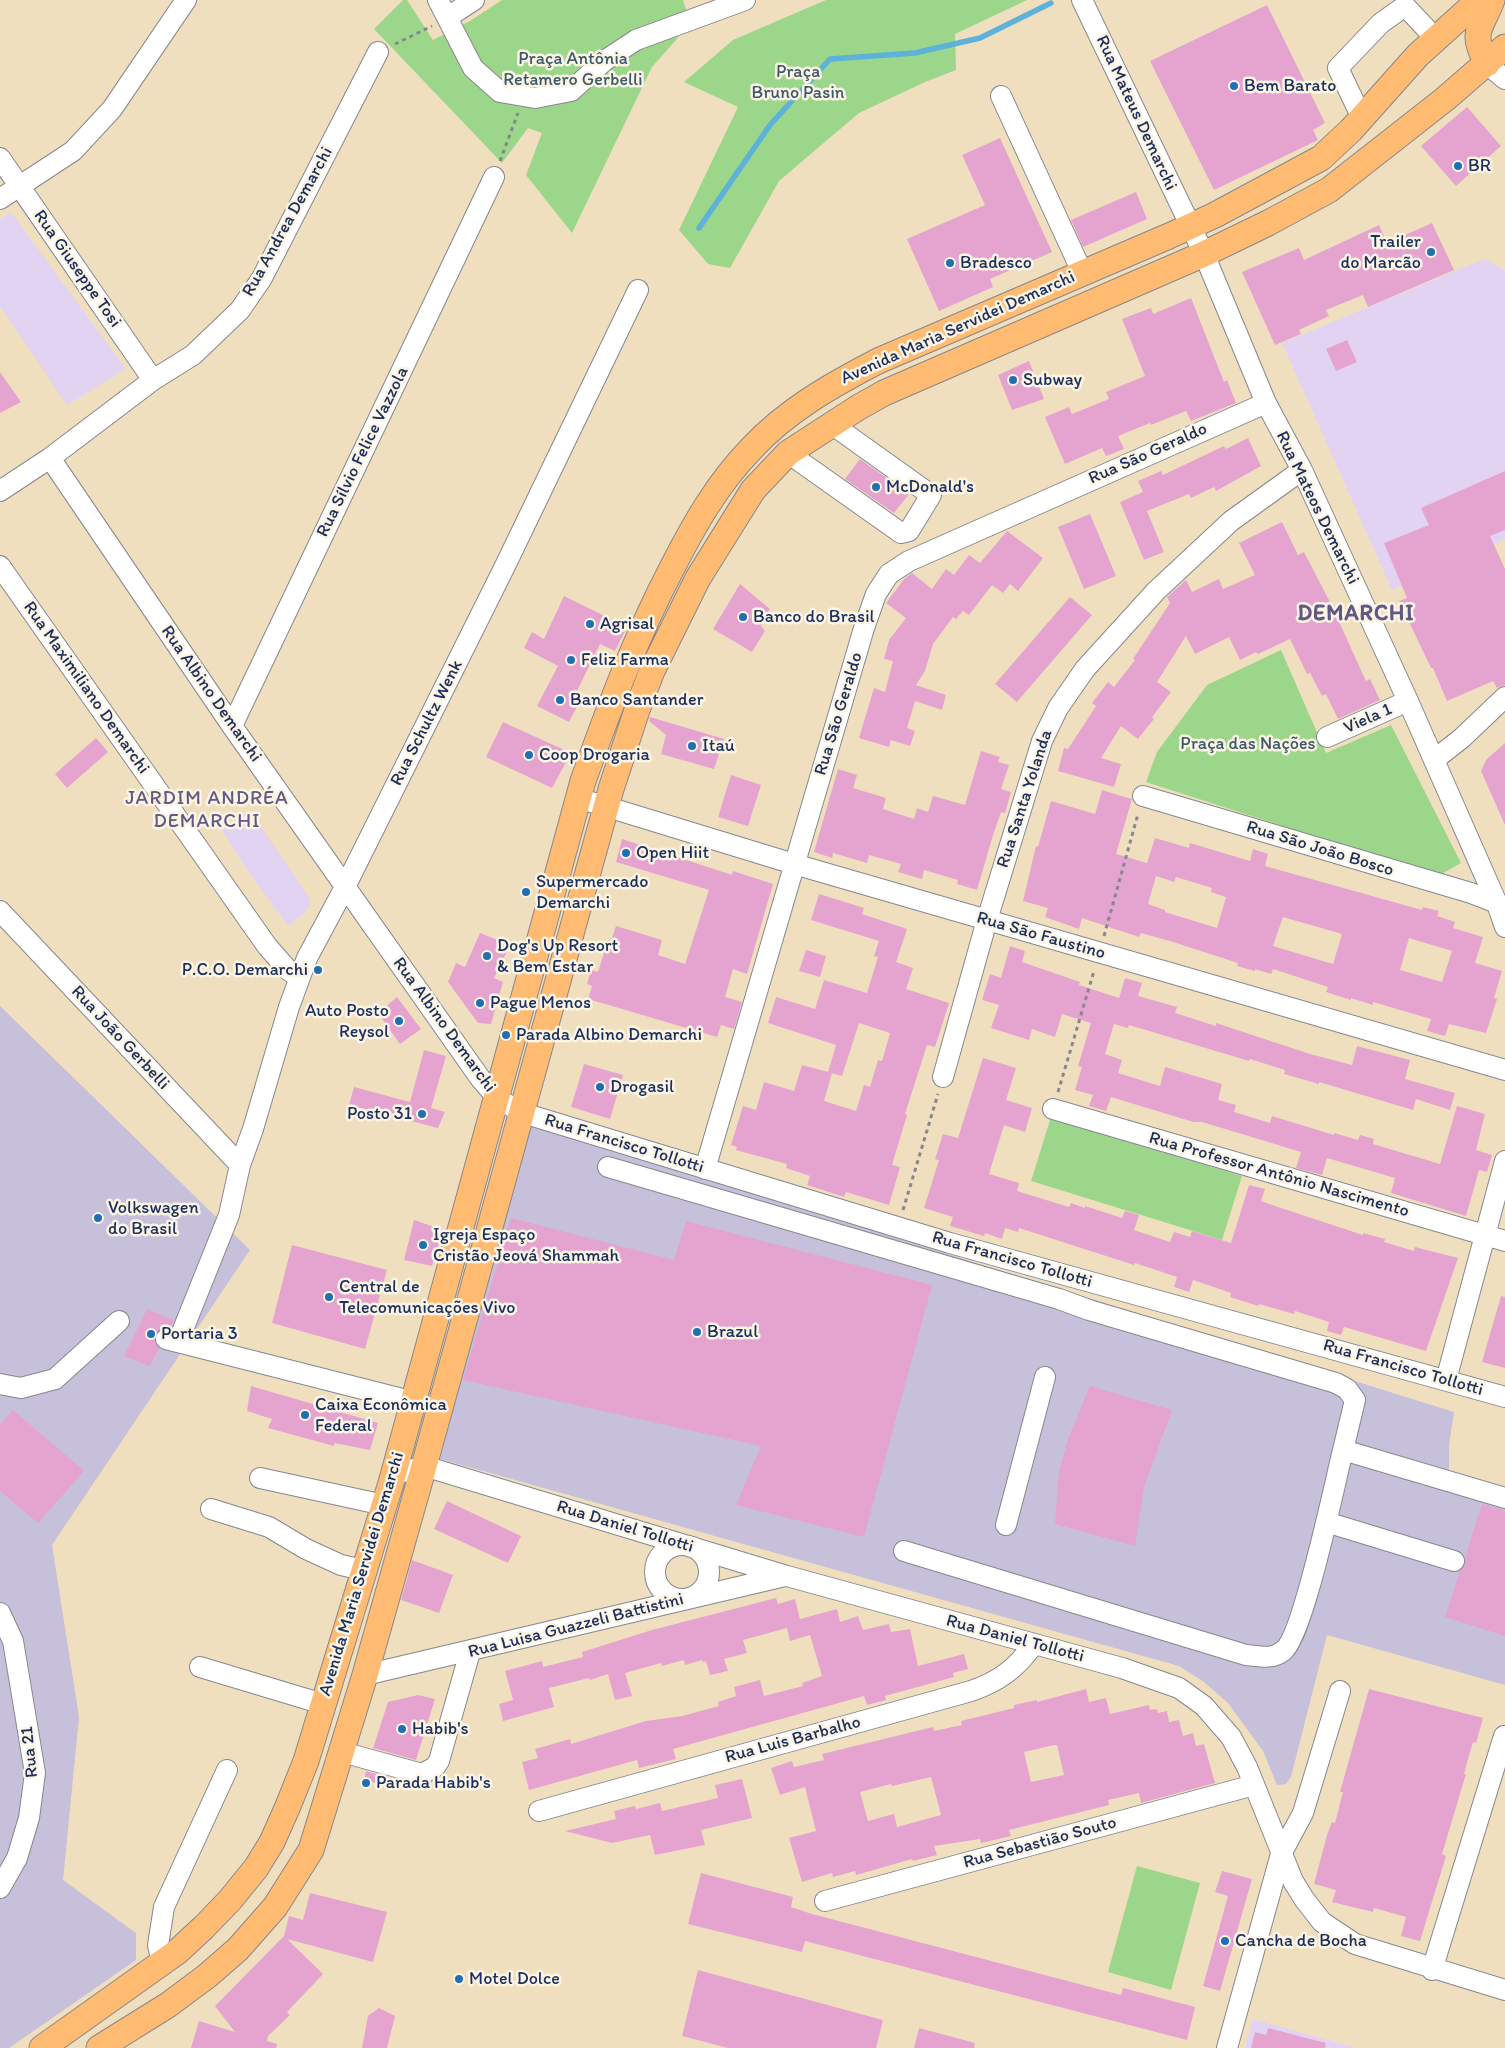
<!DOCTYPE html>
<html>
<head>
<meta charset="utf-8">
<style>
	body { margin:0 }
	canvas { display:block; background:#f0dfbe }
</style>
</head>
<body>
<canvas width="1505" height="2048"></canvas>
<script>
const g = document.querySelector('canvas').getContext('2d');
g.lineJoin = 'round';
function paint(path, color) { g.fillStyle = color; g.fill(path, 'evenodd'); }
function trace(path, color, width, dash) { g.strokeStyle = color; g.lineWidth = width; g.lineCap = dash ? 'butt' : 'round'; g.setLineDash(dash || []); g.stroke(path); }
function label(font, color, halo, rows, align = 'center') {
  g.font = font + ' Itim,sans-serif'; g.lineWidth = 5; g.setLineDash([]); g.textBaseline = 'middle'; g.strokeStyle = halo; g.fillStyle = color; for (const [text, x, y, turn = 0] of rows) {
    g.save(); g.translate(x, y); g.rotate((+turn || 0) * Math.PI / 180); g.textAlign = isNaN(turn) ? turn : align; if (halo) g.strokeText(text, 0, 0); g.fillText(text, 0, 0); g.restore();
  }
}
const built = new Path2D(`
	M11 212 126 369 67 405 0 306V220Z
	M1484 259 1505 270V539L1392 590 1282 343Z
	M250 811 311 900 305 913 288 926 245 867 222 830Z
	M1253 2019 1357 2048H1245Z`);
const industrial = new Path2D(`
	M0 1006 250 1250 52 1545 79 1717 63 1880 136 1933V1960L9 2048H0Z
	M528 1123 1454 1412 1449 1445V1475L1505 1491V1685L1327 1635 1291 1777 1286 1784 1277 1785 1263 1751 1228 1703 1204 1682 1179 1666 440 1459Z`);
const green = new Path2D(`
	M403 0H407L433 40 470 21 502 0H683L689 19 676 40 652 67 572 233 526 175 542 133 528 128 502 163 374 29Z
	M826 0H1027L955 34 956 70 925 82 859 113 779 181 730 268 708 264 679 230 738 107 684 82 733 40Z
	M1281 650 1326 753 1391 725 1461 863 1438 876 1146 782 1157 752 1207 685Z
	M1051 1117 1242 1176 1222 1240 1031 1181Z
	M1137 1866 1200 1883 1171 1990 1108 1972Z`);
const stream = new Path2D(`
	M699 228 770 125 830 59 915 53 980 38 1051 3`);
const building = new Path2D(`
	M1267 5 1325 123 1313 130 1318 140 1214 190 1150 61Z
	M1467 107 1501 146 1456 186 1421 146Z
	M1000 138 1052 252 990 279 993 287 939 311 907 239 985 205 962 155Z
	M1136 192 1147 219 1083 247 1071 220Z
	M1432 223 1454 270 1368 307 1363 295 1326 310 1329 316 1299 330 1301 334 1275 345 1242 272 1299 248 1304 260 1379 225 1387 243Z
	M1191 298 1224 382 1227 380 1236 403 1191 421 1186 411 1151 425 1150 423 1118 436 1124 449 1106 456 1102 448 1065 464 1045 417 1069 407 1072 414 1109 399 1106 392 1145 376 1122 319 1151 308 1153 314Z
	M1347 340 1357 362 1336 371 1326 349Z
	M1029 361 1044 399 1012 410 998 375Z
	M0 372 21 402 0 413Z
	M1248 438 1261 466 1216 491 1214 487 1191 498 1189 494 1147 511 1164 552 1144 560 1120 502 1143 492 1138 481 1161 471 1163 475 1224 446 1226 449Z
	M860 459 909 494 894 513 845 479Z
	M1505 471V530L1490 536 1505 569V685L1497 688 1493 681 1447 701 1433 668H1431L1399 601 1407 598 1384 543 1429 525 1421 508Z
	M1090 514 1116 576 1084 589 1058 527Z
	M1282 522 1298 555 1304 552 1331 604 1366 681 1370 679 1380 700 1338 719 1326 694 1322 696 1310 673 1307 674 1290 639 1258 654 1256 652 1240 660 1229 637 1195 654 1186 636 1157 682 1171 692 1152 717 1154 719 1138 739 1121 726 1101 758 1121 764 1114 787 1058 771 1064 748 1068 749 1096 706 1092 703 1108 682 1114 687 1135 660 1133 659 1170 603 1167 597 1186 580 1192 592 1219 579 1223 589 1255 575 1239 543Z
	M1007 531 1043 558 1018 591 1010 584 1003 593 992 585 969 615 963 611 956 619 953 617 933 644 925 671 916 685 946 695 942 710 915 701 907 728 915 731 910 746 891 740 889 747 859 738 874 688 885 692 893 661 884 659 889 640 906 618 886 603 905 578 912 573 932 589 946 569 954 575 969 555 980 563Z
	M740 584 770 609 761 626 765 631 752 652 713 629Z
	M564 596 627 627 615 651 600 644 577 691 583 695 569 722 537 706 558 666 524 648 532 632 544 639Z
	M1070 597 1092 615 1017 702 995 684Z
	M650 717 724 739 714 769 661 754 666 735 649 721Z
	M503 722 571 753 552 788 486 757Z
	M96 738 108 752 67 788 55 774Z
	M1505 743V825L1481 771 1486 760Z
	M981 751 1000 757 998 762 1009 765 1001 789 1011 792 1005 813 1001 812 993 835 977 890 957 884 958 880 924 870 922 879 898 872 901 864 869 855 867 863 833 853 832 858 814 852 838 769 857 775 853 788 886 798 883 809 914 819 917 808 928 812 933 796 965 805Z
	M731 775 761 785 748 826 718 817Z
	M1102 790 1132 799 1116 854 1147 863 1155 838 1189 848 1190 843 1250 861 1253 849 1268 854 1265 866 1422 910 1423 907 1439 911 1437 916 1455 922 1453 928 1483 937 1475 963 1502 971 1494 998 1497 999 1486 1033 1449 1024 1445 1036 1427 1031 1431 1019 1373 1002V1005L1351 998V1000L1326 992 1328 987 1273 969 1271 974 1255 969V971L1237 966 1238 963 1173 942 1141 933 1139 937 1082 918 1079 929 1045 917 1048 908 1023 901 1036 846 1038 847 1051 801 1095 814ZM1156 876 1174 882 1176 877 1212 888 1211 892 1226 897 1217 928 1165 912V910L1148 904ZM1283 917 1342 934 1333 964 1273 946ZM1409 938 1452 951 1442 982 1400 970Z
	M622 839 732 875 733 871 773 884 747 974 733 969 725 997 742 1002 734 1029 721 1025 717 1037 588 999 592 986 587 984 591 970 598 972 608 940 611 941 616 926 662 940 658 955 685 964 709 890 616 862Z
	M819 894 864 908 862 914 907 929 896 962 913 968 906 989 949 1003 935 1047 927 1045 905 1114 907 1115 892 1165 900 1167 889 1205 846 1192 844 1197 807 1185 810 1176 786 1168 787 1164 736 1150 737 1147 731 1145 743 1106 756 1110 764 1082 794 1091 802 1065 832 1073 824 1101 856 1111 864 1085 870 1087 878 1060 882 1061 890 1033 859 1023 842 1076 828 1072 836 1045 768 1023 776 997 815 1009 824 980 867 993 878 957 874 956 879 941 811 920Z
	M480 933 510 945 494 978 503 982 491 1024 478 1023 448 982 456 963 465 967Z
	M1010 946 1025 951 1022 962 1080 982 1079 985 1119 998 1125 978 1142 983 1138 996 1177 1007 1175 1013 1216 1026V1023L1310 1054 1352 1065 1357 1046 1410 1060 1405 1079 1455 1093 1450 1110 1416 1099 1413 1110 1319 1082V1084L1284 1074 1285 1070 1250 1059 1249 1061 1129 1025 1128 1028 1114 1024 1105 1054 1122 1060 1118 1073 1160 1086 1165 1067 1222 1084 1218 1100 1236 1105 1234 1112 1270 1123 1272 1116 1334 1135V1133L1358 1140 1360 1135 1374 1139 1373 1144 1440 1164 1457 1106 1485 1114 1476 1150 1492 1155 1487 1172 1479 1170 1466 1216 1391 1193 1395 1178 1327 1158 1322 1175 1296 1168 1301 1152 1202 1122H1193L1111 1097 1106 1111 1089 1106 1093 1095 1075 1090 1082 1067 1078 1066 1091 1023 1062 1014 1055 1037 1032 1029 1029 1040 991 1028 999 1005 982 1000 990 974 1001 978Z
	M806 950 826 956 820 977 799 971Z
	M397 997 421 1029 400 1044 378 1013Z
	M424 1050 446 1056 431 1108 445 1112 438 1128 349 1105 354 1087 410 1102Z
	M983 1058 1016 1068 1006 1100 1032 1108 1025 1132 1004 1125 989 1174 1019 1183 1017 1191 1069 1207 1071 1203 1085 1208V1206L1122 1218 1125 1211 1139 1215 1134 1230 1170 1242 1174 1232 1190 1237 1192 1231 1231 1243 1249 1185 1265 1189 1261 1201 1278 1207 1363 1235V1233L1385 1239 1384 1242 1414 1251 1415 1247 1458 1258 1426 1351 1344 1327 1341 1335 1327 1331 1329 1322 1295 1311 1294 1314 1259 1304 1258 1306 1230 1297 1231 1293 1193 1280 1189 1292 1174 1287 1177 1277 1135 1263 1134 1265 1019 1228 1018 1232 1005 1228 1002 1239 985 1233 984 1236 950 1226 953 1217 924 1208 939 1160 935 1159 943 1134 958 1138Z
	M584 1064 623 1075 610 1119 571 1107Z
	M511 1218 674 1260 686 1221 932 1285 864 1537 736 1505 761 1446 463 1380Z
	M414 1220 443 1230 432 1266 404 1260Z
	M292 1245 387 1270 365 1349 272 1323Z
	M1501 1296 1505 1297V1368L1482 1362Z
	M147 1309 174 1320 170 1328H162L155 1336V1343L159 1348 150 1366 124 1356Z
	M251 1386 378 1423 370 1450 334 1443V1446L268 1428 272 1419 247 1411Z
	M1090 1386 1172 1410 1144 1487 1135 1546 1055 1524 1059 1471 1069 1436Z
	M13 1410 84 1471 38 1523 0 1491V1425Z
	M447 1501 521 1536 508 1563 434 1529Z
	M1482 1504 1505 1511V1636L1445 1617 1460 1571 1465 1565V1557Z
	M412 1560 453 1575 439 1613 401 1600Z
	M776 1598 778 1604 795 1599 800 1619 837 1609 840 1622 858 1616 863 1630 889 1624 891 1632 910 1629 918 1666 964 1654 968 1669 953 1673 954 1677 885 1696 886 1700 867 1705 864 1696 673 1749 676 1759 639 1768 637 1760 529 1790 522 1762 538 1758 535 1749 570 1739 571 1744 646 1721 682 1716 719 1706 718 1702 736 1696 734 1687 760 1680 764 1696 803 1686 802 1683 822 1676 810 1635 790 1641 787 1628 743 1640 747 1653 724 1659 728 1671 710 1675 706 1661 703 1662 702 1660 685 1665 684 1660 662 1666 661 1663 625 1673 632 1696 615 1700 608 1674 590 1680 589 1678 549 1688 554 1707 503 1721 499 1704 513 1700 505 1671 542 1661 543 1667 583 1657 582 1652 652 1630Z
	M1086 1689 1089 1702 1106 1698 1110 1714 1149 1705 1150 1710 1157 1709 1158 1713 1167 1711 1169 1722 1179 1720 1183 1736 1193 1733 1196 1746 1204 1744 1215 1783 1141 1803 1139 1793 1108 1800 1109 1805 1009 1830 1011 1836 981 1843 980 1839 934 1846 937 1855 913 1861 912 1859 856 1875 855 1871 833 1877 832 1873 802 1882 789 1838 816 1831 805 1787 780 1795 771 1768 792 1761 794 1767 824 1760 822 1754 933 1727 934 1731 962 1725 961 1721 1014 1708V1705L1037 1700V1702ZM1054 1745H1057L1064 1775 1031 1782 1024 1752ZM931 1777 941 1815 897 1827 894 1814 868 1821 860 1792 891 1784 892 1786Z
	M1369 1689 1483 1718 1476 1743 1473 1742 1468 1759 1464 1774H1466L1442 1854 1446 1856 1420 1941 1401 1936 1406 1917 1374 1908 1373 1912 1332 1902 1336 1890 1314 1884 1327 1835 1332 1822 1335 1823 1343 1792H1340Z
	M418 1695 435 1699 416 1760 373 1748 388 1702Z
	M366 1771 394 1779 392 1787 364 1780Z
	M742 1779 752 1818 701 1830 705 1845 655 1855 650 1835 612 1843 565 1831 616 1819 614 1811 635 1806 636 1809 660 1803 662 1811 718 1798 715 1785Z
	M1222 1871 1252 1879 1220 1991 1203 1986 1228 1896 1215 1892Z
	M701 1873 793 1897 791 1907 812 1914 1121 1995 1123 1988 1195 2007 1187 2040 805 1941 802 1952 688 1924Z
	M310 1893 387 1912 373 1962 287 1939 323 1974 287 2012 290 2015 268 2036 267 2041 277 2044 276 2048H191L199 2021 235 2032 215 2006 284 1936 289 1916 303 1920Z
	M698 1970 883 2020 876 2048H728L682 2036Z
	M379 2008 395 2016 387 2048H362L368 2016Z
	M919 2028 975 2043 974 2048H914Z
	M1268 2028 1326 2043 1325 2048H1251L1255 2032 1266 2035Z`);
const path = new Path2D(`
	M395 44 432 26
	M500 161 518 113
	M1104 936 1138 814
	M1058 1092 1094 971
	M903 1210 938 1094`);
const minor = new Path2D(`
	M438 0 473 68 500 92 535 98 571 91 604 61 636 40 745 0
	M1082 0 1204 254 1266 403 1302 470 1408 701 1496 901 1505 927
	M448 17 474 0
	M1487 64 1505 79
	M1001 96 1082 272
	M1362 118 1338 68 1381 23 1405 6 1436 39
	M0 158 153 380
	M0 199 73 151 112 109 186 0
	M788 453 901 533 909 531 931 495 833 425
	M50 458 232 726 480 1078 498 1099 523 1113 950 1243 1505 1397
	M0 491 50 458 153 380 193 355 240 310 262 278 378 52
	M0 566 267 946 288 970 299 977
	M232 726 494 177
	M1327 737 1408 701
	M1434 760 1462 738 1505 697
	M1143 796 1471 893 1502 905
	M578 798 794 864 1505 1070
	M0 911 240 1165
	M943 1077 987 920 1042 741 1058 708 1085 669 1156 591 1231 521 1302 470
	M1053 1109 1505 1241
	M608 1167 1059 1299 1089 1310 1336 1383 1347 1389 1355 1400 1343 1450 1505 1498
	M705 1169 864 628 876 594 889 574 909 561 1266 403
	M166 1339 414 1402
	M178 1342 229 1215 240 1165 253 1129 289 1007 307 958 345 887 506 564 638 290
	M1446 1380 1505 1161
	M0 1384 21 1388 55 1379 119 1321
	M393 1475 424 1466 787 1576 1122 1668 1179 1688 1204 1706 1231 1737 1247 1767 1293 1881 1304 1899 1322 1922 1355 1944 1505 1990
	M260 1478 384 1505
	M211 1509 269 1527 306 1549 341 1565 363 1570
	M1326 1522 1454 1561
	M1006 1525 1045 1377
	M655 1572a27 27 0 1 1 54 0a27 27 0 1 1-54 0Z
	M904 1551 1246 1655C1259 1656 1272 1660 1283 1651 1303 1637 1335 1482 1343 1450
	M0 1613 13 1641 35 1773 29 1818 17 1858 0 1888
	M200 1667 323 1704
	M365 1675 785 1576
	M342 1752 422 1774 435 1767 439 1761 470 1652
	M539 1811 971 1691C998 1682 1017 1668 1033 1645
	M825 1901 1254 1785
	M162 1963 158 1945 164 1907 227 1770
	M1432 1970 1504 1736
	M1227 2048 1281 1854 1303 1813 1340 1691`);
const major = new Path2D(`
	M1487 64C1470 31 1480 31 1492 0
	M42 2048 177 1952 204 1927 230 1900 256 1868 272 1842 288 1806 306 1761 391 1483 583 781C609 708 636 637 672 568 694 525 717 484 751 449 787 410 832 385 878 361L1169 236 1215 215 1321 158 1351 130 1418 55 1479 0
	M99 2048 168 2005 207 1976 238 1949 275 1907 311 1850 365 1675 424 1466 611 789 637 710 652 671 698 578 753 490 788 453 859 407 884 393 1204 254 1268 223 1329 190 1445 99 1505 47`);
const markers = [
	[1234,86,5,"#1f6fb2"],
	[1458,166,5,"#1f6fb2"],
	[1431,252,5,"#1f6fb2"],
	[950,263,5,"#1f6fb2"],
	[1013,380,5,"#1f6fb2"],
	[876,487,5,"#1f6fb2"],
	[743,617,5,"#1f6fb2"],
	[590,624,5,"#1f6fb2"],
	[571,660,5,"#1f6fb2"],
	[560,700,5,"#1f6fb2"],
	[692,746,5,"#1f6fb2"],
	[529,755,5,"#1f6fb2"],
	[626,853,5,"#1f6fb2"],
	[526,892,5,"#1f6fb2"],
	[487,956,5,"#1f6fb2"],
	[318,970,5,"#1f6fb2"],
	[480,1003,5,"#1f6fb2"],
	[399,1021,5,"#1f6fb2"],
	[506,1035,5,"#1f6fb2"],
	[600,1087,5,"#1f6fb2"],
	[422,1114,5,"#1f6fb2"],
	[98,1218,5,"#1f6fb2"],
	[423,1245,5,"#1f6fb2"],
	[329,1297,5,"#1f6fb2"],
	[697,1332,5,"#1f6fb2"],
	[151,1334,5,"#1f6fb2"],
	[305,1415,5,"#1f6fb2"],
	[402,1729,5,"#1f6fb2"],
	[366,1783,5,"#1f6fb2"],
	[1225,1941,5,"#1f6fb2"],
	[459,1979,5,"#1f6fb2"]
];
const parkNames = [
	["Praça Antônia",573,59],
	["Retamero Gerbelli",573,80],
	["Praça",798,72],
	["Bruno Pasin",798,93],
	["Praça das Nações",1248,744]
];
const poiNames = [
	["Bem Barato",1244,86],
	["BR",1468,166],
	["Trailer",1421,242,"right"],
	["do Marcão",1421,263,"right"],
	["Bradesco",960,263],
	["Subway",1023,380],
	["McDonald's",886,487],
	["Banco do Brasil",753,617],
	["Agrisal",600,624],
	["Feliz Farma",581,660],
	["Banco Santander",570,700],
	["Itaú",702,746],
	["Coop Drogaria",539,755],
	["Open Hiit",636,853],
	["Supermercado",536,882],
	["Demarchi",536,903],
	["Dog's Up Resort",497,946],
	["& Bem Estar",497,967],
	["P.C.O. Demarchi",308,970,"right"],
	["Pague Menos",490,1003],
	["Auto Posto",389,1011,"right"],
	["Reysol",389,1032,"right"],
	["Parada Albino Demarchi",516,1035],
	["Drogasil",610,1087],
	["Posto 31",412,1114,"right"],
	["Volkswagen",108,1208],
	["do Brasil",108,1229],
	["Igreja Espaço",433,1235],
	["Cristão Jeová Shammah",433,1256],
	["Central de",339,1287],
	["Telecomunicações Vivo",339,1308],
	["Brazul",707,1332],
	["Portaria 3",161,1334],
	["Caixa Econômica",315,1405],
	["Federal",315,1426],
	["Habib's",412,1729],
	["Parada Habib's",376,1783],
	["Cancha de Bocha",1235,1941],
	["Motel Dolce",469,1979]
];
const streetNames = [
	["Rua Mateus Demarchi",1136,113,65],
	["Rua Andrea Demarchi",288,222,-61],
	["Rua Giuseppe Tosi",77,269,55],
	["Avenida Maria Servidei Demarchi",958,328,-24],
	["Rua Sílvio Felice Vazzola",363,452,-64],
	["Rua São Geraldo",1148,454,-24],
	["Rua Mateos Demarchi",1317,508,64],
	["Rua Maximiliano Demarchi",86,688,55],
	["Rua Albino Demarchi",211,694,55],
	["Rua São Geraldo",839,714,-73],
	["Viela 1",1368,719,-24],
	["Rua Schultz Wenk",427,723,-63],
	["Rua Santa Yolanda",1025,799,-72],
	["Rua São João Bosco",1320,849,17],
	["Rua São Faustino",1041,936,16],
	["Rua Albino Demarchi",444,1025,54],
	["Rua João Gerbelli",120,1038,47],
	["Rua Francisco Tollotti",624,1144,17],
	["Rua Professor Antônio Nascimento",1279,1175,16],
	["Rua Francisco Tollotti",1012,1260,16],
	["Rua Francisco Tollotti",1403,1368,16],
	["Rua Daniel Tollotti",625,1527,17],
	["Avenida Maria Servidei Demarchi",362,1574,-73],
	["Rua Luisa Guazzeli Battistini",576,1626,-14],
	["Rua Daniel Tollotti",1015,1639,15],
	["Rua Luis Barbalho",793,1740,-15],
	["Rua 21",30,1752,-96],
	["Rua Sebastião Souto",1040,1843,-15]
];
const quarterNames = [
	["JARDIM ANDRÉA",207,799],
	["DEMARCHI",207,822]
];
const districtNames = [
	["DEMARCHI",1356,614]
];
paint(built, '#e3d3f2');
paint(industrial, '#c6c0da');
paint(green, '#9cd68a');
trace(stream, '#5cb2d8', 5.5);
paint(building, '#e5a4d0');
trace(minor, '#86878e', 22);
trace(major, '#86878e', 27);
trace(path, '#86878e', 3, [4, 4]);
trace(minor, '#fff', 20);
trace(major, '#ffbb71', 25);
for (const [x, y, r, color] of markers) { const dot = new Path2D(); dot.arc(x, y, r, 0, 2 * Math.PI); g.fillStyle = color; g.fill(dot); trace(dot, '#fcf5e5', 2); }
label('18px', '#3b5969', '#fcf5e5', parkNames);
label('18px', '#1b2f5e', '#fcf5e5', poiNames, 'left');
label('18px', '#1b2f5e', '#fcf5e5', streetNames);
g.letterSpacing = '1px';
label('20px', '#625886', '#fcf5e5', quarterNames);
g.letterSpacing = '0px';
g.letterSpacing = '1px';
label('bold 22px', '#625886', '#fcf5e5', districtNames);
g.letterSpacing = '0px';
</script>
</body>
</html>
